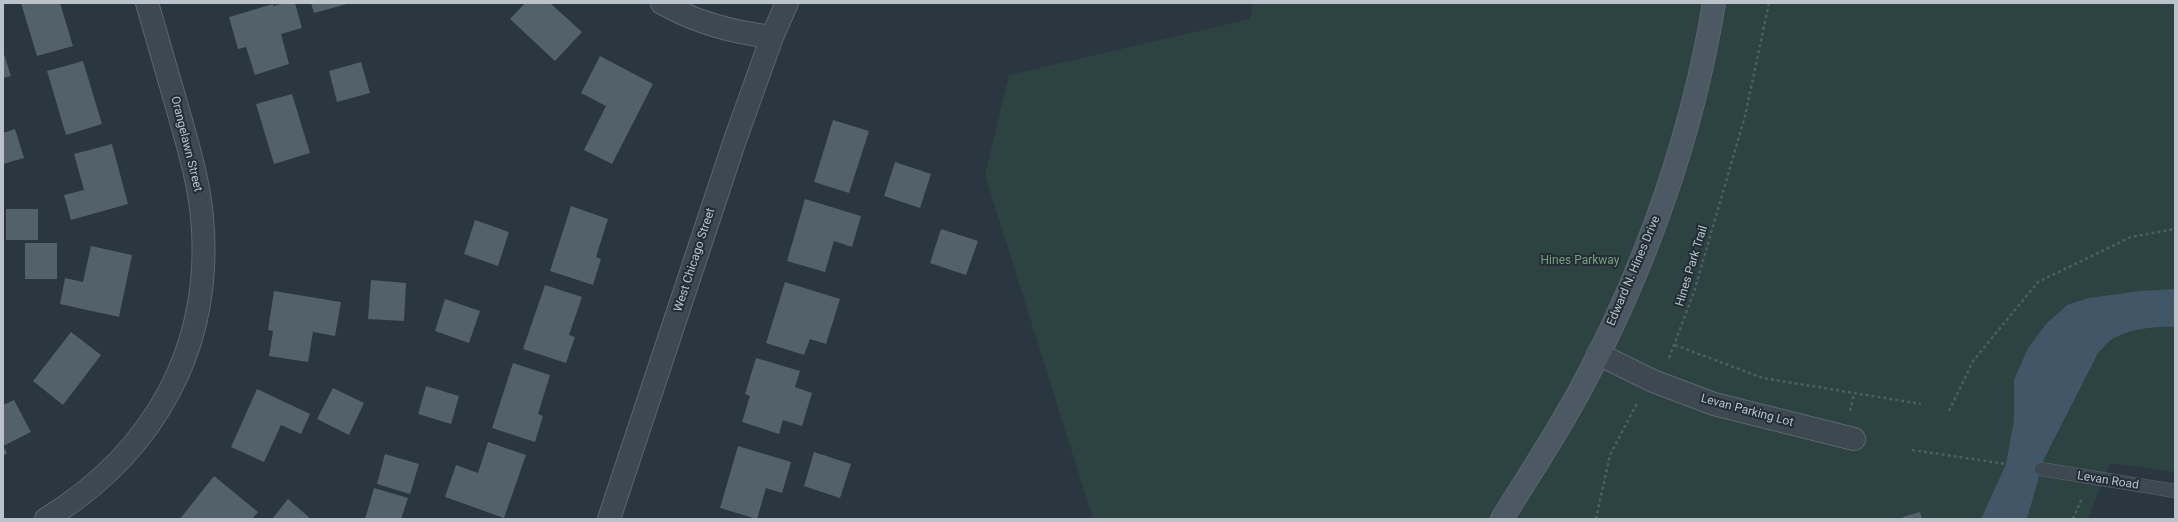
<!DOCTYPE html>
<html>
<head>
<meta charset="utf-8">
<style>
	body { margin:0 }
	#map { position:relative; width:2178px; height:522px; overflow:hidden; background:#2a3640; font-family:Roboto,sans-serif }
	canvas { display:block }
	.frame { position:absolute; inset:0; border:4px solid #bac3ca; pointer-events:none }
</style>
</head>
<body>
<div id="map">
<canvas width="2178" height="522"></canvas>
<div class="frame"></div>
</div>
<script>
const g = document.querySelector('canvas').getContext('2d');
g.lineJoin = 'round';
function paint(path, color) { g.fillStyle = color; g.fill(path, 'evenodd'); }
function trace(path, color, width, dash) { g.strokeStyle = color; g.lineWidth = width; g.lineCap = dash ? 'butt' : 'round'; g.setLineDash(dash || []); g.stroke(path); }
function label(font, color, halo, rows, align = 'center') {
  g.font = font + ' Roboto,sans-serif'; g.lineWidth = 4; g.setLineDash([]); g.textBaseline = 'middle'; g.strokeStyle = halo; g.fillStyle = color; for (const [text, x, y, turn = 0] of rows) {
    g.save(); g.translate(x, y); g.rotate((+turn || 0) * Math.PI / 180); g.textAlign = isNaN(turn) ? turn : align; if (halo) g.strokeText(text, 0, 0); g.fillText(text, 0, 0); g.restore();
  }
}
const green = new Path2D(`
	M1253 3H2175V472L2110 463 2088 519H1093L985 175 1009 75 1250 19Z`);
const water = new Path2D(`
	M2175 289V327C2155 326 2130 329 2112 339 2107 342 2103 349 2098 353L2044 459 2027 519H1981L2006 464 2014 420V380L2028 348 2046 324 2067 305 2089 298 2140 291Z`);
const building = new Path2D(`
	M21 3H60L73 46 37 56Z
	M284 3H295L302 28 281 34 289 64 255 75 246 47 238 49 229 17 273 4V6Z
	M311 3H347V4L314 13Z
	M525 3H550L582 32 555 61 510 19Z
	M3 51 11 76 3 78Z
	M600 56 653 84 612 164 584 150 606 106 581 93Z
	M83 61 102 124 66 135 47 71Z
	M361 62 370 93 337 102 329 71Z
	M292 94 310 153 274 164 256 104Z
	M833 120 869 131 849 193 814 182Z
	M15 129 24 158 3 164V133Z
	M112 144 128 204 71 220 64 195 84 190 74 154Z
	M895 162 931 174 920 208 884 196Z
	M805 199 861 216 852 247 834 241 825 272 787 261Z
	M571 206 608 219 596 257 601 259 593 285 550 271Z
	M6 209H38V240H6Z
	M475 220 509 232 498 266 464 254Z
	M941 229 978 241 966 275 930 263Z
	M25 243H57V279H25Z
	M91 246 132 255 119 317 60 304 65 278 83 282Z
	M371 280 406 283 404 321 368 319Z
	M785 282 840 299 826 344 810 339 804 355 766 343Z
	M545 285 582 297 569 335 575 337 566 363 523 349Z
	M274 291 341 302 335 336 313 332 308 362 269 356 273 331 268 330Z
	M445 299 480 311 469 343 435 331Z
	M71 332 101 355 63 405 33 381Z
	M756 358 800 371 795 387 812 393 802 426 783 420 779 434 742 422 750 396 745 394Z
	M513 363 550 375 538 414 543 416 535 442 492 428Z
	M426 386 459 396 451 424 418 414Z
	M333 388 364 403 349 435 317 419Z
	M257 389 310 414 301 434 281 425 264 462 231 447Z
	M14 400 31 432 3 446 7 453 3 456V405Z
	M488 442 526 455 504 518 445 497 456 465 478 473Z
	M738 446 791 462 782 493 766 488 757 519 720 508Z
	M814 452 851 464 840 498 804 486Z
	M385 454 419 464 410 494 377 484Z
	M214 476 258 512 252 519H180Z
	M374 488 408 498 401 519H365Z
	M288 499 311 519H272Z
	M1920 512 1922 519H1903V517Z`);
const path = new Path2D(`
	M1675 345 1763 378 1921 404
	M1669 358 1694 292 1745 116 1769 3
	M1850 411 1854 394
	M1949 411 1973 361 2038 282 2131 237 2175 229
	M1912 450 2006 464
	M1596 519 1610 455 1637 403
	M2073 519 2082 498`);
const lane = new Path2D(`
	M2041 469 2175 491`);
const street = new Path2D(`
	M662 3C697 23 732 32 772 37
	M1598 354 1653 381 1714 404 1854 439
	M46 519C155 452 214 346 202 217 199 183 189 149 180 117 169 79 158 41 147 3
	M609 519 735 140 772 37 787 3`);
const secondary = new Path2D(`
	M1502 519C1528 477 1555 436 1579 392 1644 272 1692 138 1714 3`);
const streetNames = [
	["Orangelawn Street",186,144,76],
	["West Chicago Street",695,260,-72],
	["Hines Park Trail",1692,266,-73],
	["Edward N. Hines Drive",1634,271,-67],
	["Levan Parking Lot",1747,411,15],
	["Levan Road",2108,481,9]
];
const parkNames = [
	["Hines Parkway",1580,261]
];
paint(green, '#2c4342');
paint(water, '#415667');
paint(building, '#53616a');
trace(lane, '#5b666d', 14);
trace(street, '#5b666d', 24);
trace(secondary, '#5b666d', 24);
trace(path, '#4c5f5f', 2.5, [3, 3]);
trace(lane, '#3d4850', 13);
trace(street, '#3d4850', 22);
trace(secondary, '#4c5863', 22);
label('12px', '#bac3ca', '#222d35', streetNames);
label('12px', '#7b9e7e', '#222d35', parkNames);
</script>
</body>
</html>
